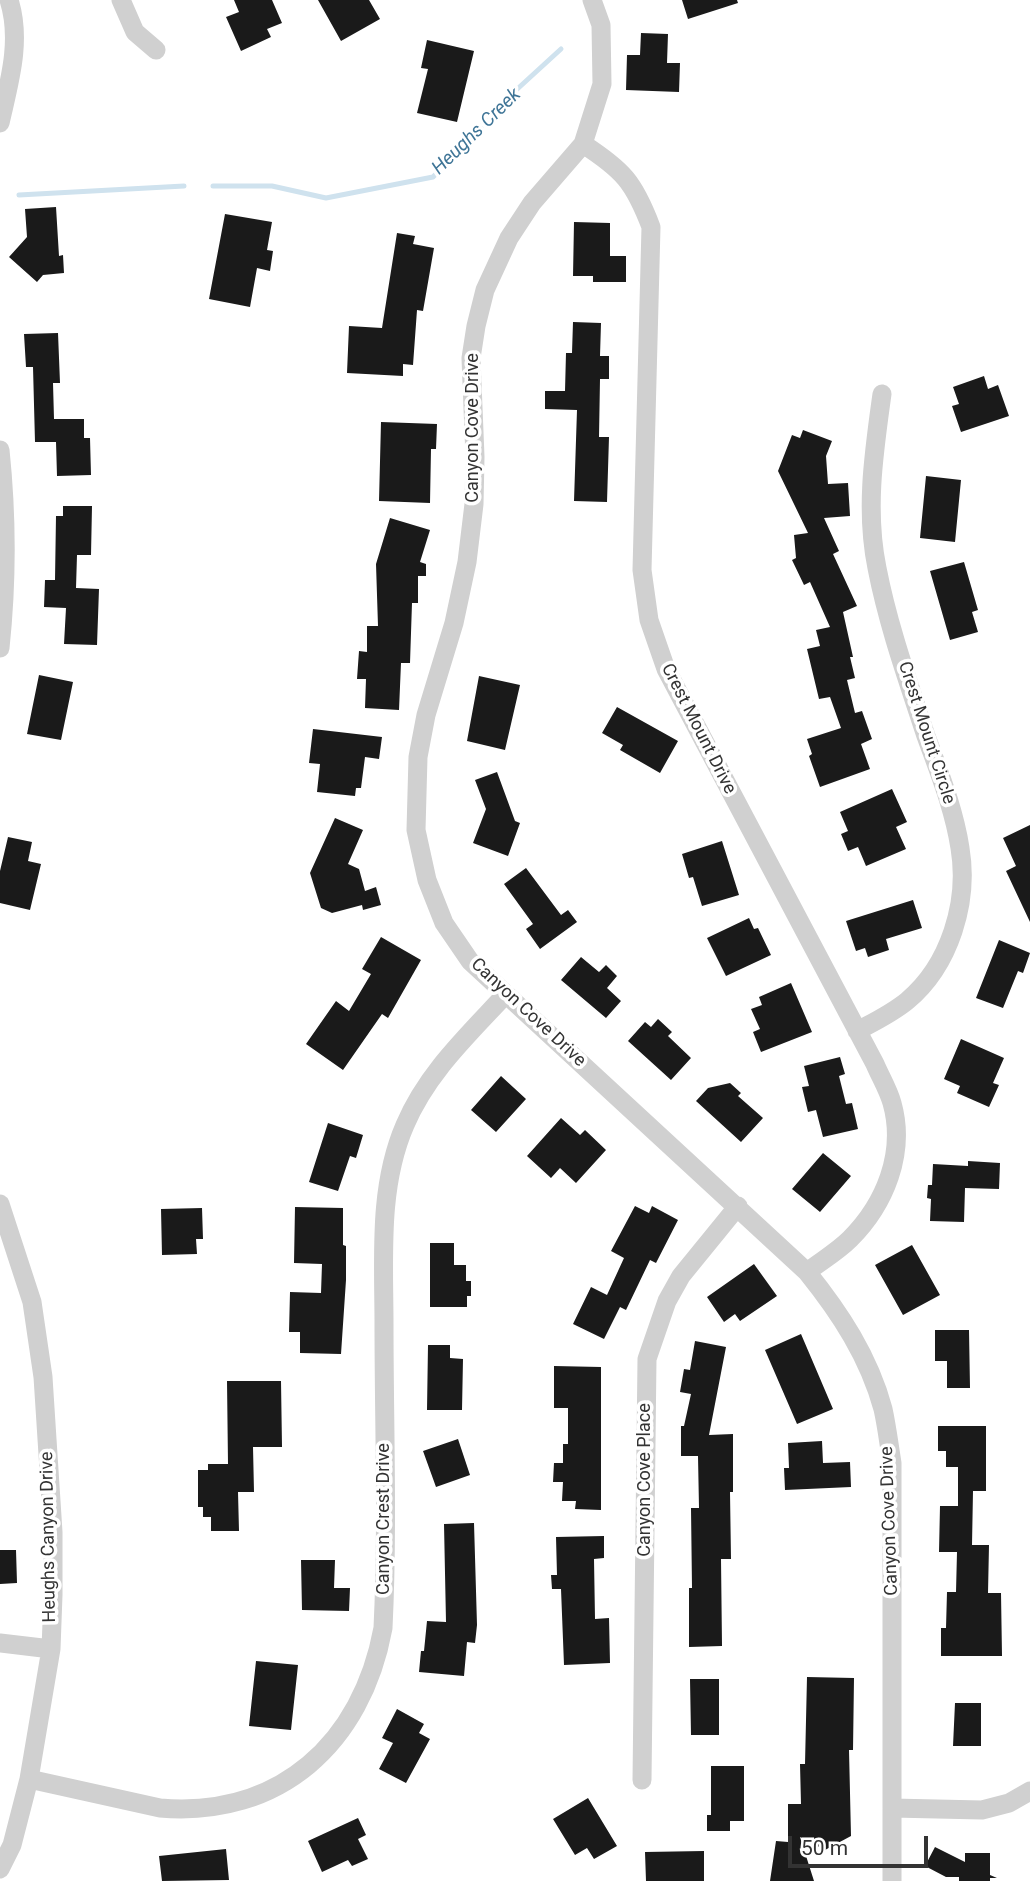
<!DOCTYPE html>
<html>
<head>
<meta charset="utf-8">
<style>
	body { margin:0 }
	#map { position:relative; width:1030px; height:1881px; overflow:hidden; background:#fff; font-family:Roboto,sans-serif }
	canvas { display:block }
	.scale { position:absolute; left:788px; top:1836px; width:140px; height:32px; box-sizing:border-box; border:4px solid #333; border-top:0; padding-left:9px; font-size:21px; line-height:24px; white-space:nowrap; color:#333; -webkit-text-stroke:5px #fff; paint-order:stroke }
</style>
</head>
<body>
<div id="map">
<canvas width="1030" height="1881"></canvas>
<div class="scale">50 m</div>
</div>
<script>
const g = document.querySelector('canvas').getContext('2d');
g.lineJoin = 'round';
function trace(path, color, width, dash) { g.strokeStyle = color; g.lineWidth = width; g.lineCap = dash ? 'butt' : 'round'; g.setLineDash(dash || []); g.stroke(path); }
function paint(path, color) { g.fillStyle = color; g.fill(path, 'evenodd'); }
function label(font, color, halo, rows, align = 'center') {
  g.font = font + ' Roboto,sans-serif'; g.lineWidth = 7; g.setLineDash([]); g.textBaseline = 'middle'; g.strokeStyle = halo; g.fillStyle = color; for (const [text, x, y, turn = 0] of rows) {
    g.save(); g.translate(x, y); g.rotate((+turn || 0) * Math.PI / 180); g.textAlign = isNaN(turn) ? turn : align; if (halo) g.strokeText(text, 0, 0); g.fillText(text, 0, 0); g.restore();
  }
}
const stream = new Path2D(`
	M213 186H272L326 198 433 177 514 92 561 49
	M19 195 184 186`);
const building = new Path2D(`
	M234 0H272L282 23 267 29 271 37 241 51 226 17 239 12Z
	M318 0H369L380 19 341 41Z
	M682 0H737L738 3 688 19Z
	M641 33 668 34 667 63H680L679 92 626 90 627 55H640Z
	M427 40 474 51 457 122 417 113 428 69 421 68Z
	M56 207 59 256 63 255 64 273 43 275 37 282 9 257 27 237 25 209Z
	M225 214 272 222 267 250 273 251 270 271 257 268 250 307 209 299Z
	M574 222 610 223V256H626V282H593V276H573Z
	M397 233 415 236 413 244 434 248 423 311 417 310 413 365 403 364V376L347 373 349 326 382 328Z
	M573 322 601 323 600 356H609V379H600L599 437H609L607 502 574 501 577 410 545 409V391H565L566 353H572Z
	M58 333 60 383H53L54 419H84V438H90L91 475 57 476 56 442H35L33 367H26L24 334Z
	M984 376 988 389 998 385 1009 416 961 432 952 406 959 404 953 387Z
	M381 422 437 424 436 449H431L430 503 379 501Z
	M803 430 832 441 826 456 828 484 848 483 850 516 824 518 839 551 833 554 857 606 843 612 853 657H850L855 678 847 680 855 713 862 711 872 739 861 744 870 769 820 787 809 756 812 754 807 739 841 728 830 697 819 699 807 649 820 646 816 630 830 627 810 582 804 585 792 560 796 558 794 535 808 533 778 471 792 435 800 438Z
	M926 476 961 480 955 542 920 538Z
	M63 506H92L91 555H77L76 588 99 589 97 645 64 644 66 608 44 607 45 580H55L56 516H63Z
	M390 518 430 530 420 562 426 564V576H418V603H412L410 663H401L399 710 365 708 366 679H357L359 651 367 652V626H378L376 564Z
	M964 562 978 610 972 612 978 632 950 640 930 571Z
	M39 675 73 682 61 740 27 734Z
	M479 676 520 685 505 750 467 741Z
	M617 707 678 741 660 773 620 750 623 745 602 733Z
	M313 729 382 737 379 759 365 757 361 788H356L355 796 317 792 320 764 309 763Z
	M497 772 515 821 520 823 508 856 473 843 486 809 475 780Z
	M892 789 907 822 896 827 906 849 866 866 858 847 848 851 841 834 848 831 840 812Z
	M335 818 363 830 348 864 359 869 365 891 376 887 381 905 363 910 362 905 332 913 321 908 310 873Z
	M1030 825V922L1006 871 1016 866 1003 838Z
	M8 837 32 842 28 861 41 864 30 910 0 903V871Z
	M722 841 739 895 702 906 693 877 689 878 682 854Z
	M526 868 561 915 568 910 577 922 540 949 526 929 533 924 504 884Z
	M913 900 922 928 886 939 889 950 868 957 865 948 856 951 846 921Z
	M749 918 754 929 758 928 771 955 726 976 707 938Z
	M381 937 421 960 388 1018 382 1014 343 1070 306 1044 336 1001 349 1011 371 974 362 969Z
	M999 940 1030 953 1023 973 1018 971 1003 1008 976 998Z
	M581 957 599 972 606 965 617 976 607 988 621 1001 606 1018 561 980Z
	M791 983 812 1032 761 1052 753 1032 760 1029 751 1009 762 1005 759 997Z
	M658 1019 672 1032 668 1036 691 1058 671 1080 628 1041 645 1022 651 1027Z
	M961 1039 1004 1058 993 1083 999 1085 989 1107 957 1093 960 1086 944 1079Z
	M840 1057 845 1074 839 1076 846 1104 852 1103 858 1129 823 1137 816 1110 808 1112 802 1087 809 1086 804 1066Z
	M501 1076 526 1099 496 1132 471 1110Z
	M730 1083 741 1093 738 1096 763 1118 741 1142 696 1101 708 1088Z
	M561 1118 580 1135 585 1130 606 1150 576 1183 560 1168 551 1178 527 1156Z
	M328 1123 363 1135 356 1158 350 1156 338 1191 309 1182Z
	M823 1153 851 1176 820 1212 792 1189Z
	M968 1161 1000 1163 999 1189 965 1188 964 1222 930 1221 931 1199 927 1198 928 1185H932L933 1164 968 1166Z
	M635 1206 649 1213 652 1206 678 1220 656 1263 650 1260 626 1310 620 1307 604 1339 573 1324 591 1287 607 1295 624 1258 611 1251Z
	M295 1207 343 1208V1245L346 1246V1280L341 1354 300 1353V1332H289L290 1292 321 1293 322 1264 294 1263Z
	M202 1208 203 1239H196L197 1254 162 1255 161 1209Z
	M430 1243H454V1265H466V1281H471V1296H467V1307H430Z
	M912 1245 940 1295 903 1315 875 1265Z
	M754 1264 777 1296 740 1321 735 1314 724 1322 707 1297Z
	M935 1330H969L970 1388H947V1361H935Z
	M801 1334 833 1409 797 1424 765 1350Z
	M695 1341 726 1347 709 1435 733 1434V1492H730L731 1559H721L722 1646 689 1647V1588H692L691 1508H699L698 1456H681V1426H684L691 1394 680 1392 684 1369 690 1370Z
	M428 1345H450V1358L463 1359 462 1410H427Z
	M554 1366 601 1367V1510L575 1509 576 1501H562L563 1482H553L554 1463H563V1444H568V1408H554Z
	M227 1381H281L282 1447H253L254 1492H238L239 1531H211V1517H203V1507H198V1470H208V1464H228Z
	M938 1426H986V1491H973L972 1545H989L988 1593H1001L1002 1656H941V1628H946L947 1592H956L957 1552H939L940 1506H958V1467H946V1451H938Z
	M458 1439 470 1475 436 1487 423 1451Z
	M822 1441 823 1463 850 1462 851 1487 785 1490 784 1468H789L788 1443Z
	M474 1523 477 1625 475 1643 467 1642 464 1676 419 1672 421 1651H424L427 1621 446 1622 444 1524Z
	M604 1536V1558L594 1559 595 1619 609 1618 610 1663 564 1665 561 1589H552L551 1575H557L556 1537Z
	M0 1550H16L17 1583 0 1584Z
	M301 1560H335L334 1588H350L349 1611 302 1610Z
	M256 1661 298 1665 291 1730 249 1726Z
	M807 1677 854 1678 853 1750H849L851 1836 825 1850 800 1837 814 1881H770L776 1841 788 1842V1804H801L800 1764H805Z
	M690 1679H719V1735H691Z
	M955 1703H981V1746H953Z
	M397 1709 424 1724 419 1733 430 1739 406 1783 379 1769 393 1743 382 1738Z
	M711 1766H744V1821H730V1831H707V1815H711Z
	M588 1798 617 1846 594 1859 587 1848 575 1855 553 1819Z
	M358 1818 366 1835 358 1839 368 1859 352 1866 348 1860 322 1872 308 1841Z
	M935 1847 965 1862V1853H990V1875L997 1878H990V1881H959V1877H946L925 1866Z
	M226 1849 229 1880 162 1881 159 1856Z
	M704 1851V1881H646L645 1852Z`);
const street = new Path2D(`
	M121 0 135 32 156 50
	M592 0 601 25 602 84 583 144 532 203 509 238 485 290 476 326 471 358 475 457 474 504 467 562 454 623 426 715 418 757 416 830 427 880 444 923 470 961 807 1272C840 1313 869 1357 883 1409 887 1427 889 1445 892 1463V1881
	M0 123C9 83 22 41 9 0
	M583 144C623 170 634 182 651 227L642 570 649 620 666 669 875 1064C880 1076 888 1089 892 1103 906 1153 885 1204 850 1239 837 1252 821 1261 807 1272
	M0 450C7 517 7 582 0 648
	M857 1031C874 1022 891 1014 907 1001 950 965 969 902 960 848 954 809 939 772 926 736 908 681 888 625 877 568 865 510 874 452 882 394
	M0 1204 32 1302 43 1377 53 1532V1595L51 1649 29 1779 12 1845 0 1869
	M0 1643 51 1649
	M29 1779 160 1808C280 1818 362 1743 383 1628 388 1527 384 1425 384 1324 384 1258 378 1187 405 1125 427 1073 468 1035 505 995
	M642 1780 647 1359 667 1301 681 1276 738 1206
	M892 1808 982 1810 1009 1803 1030 1791`);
const streetNames = [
	["Canyon Cove Drive",473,428,-90],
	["Crest Mount Drive",698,729,63],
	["Crest Mount Circle",926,733,72],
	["Canyon Cove Drive",528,1013,43],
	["Canyon Cove Place",645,1480,-90],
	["Canyon Crest Drive",384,1519,-90],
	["Canyon Cove Drive",890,1521,-92],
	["Heughs Canyon Drive",49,1537,-91]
];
const waterNames = [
	["Heughs Creek",477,132,-44]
];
trace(stream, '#cfe2ee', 5);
paint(building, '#1a1a1a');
trace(street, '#d0d0d0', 19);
label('18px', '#333', '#fff', streetNames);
label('italic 19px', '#3f7597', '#fff', waterNames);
</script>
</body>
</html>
